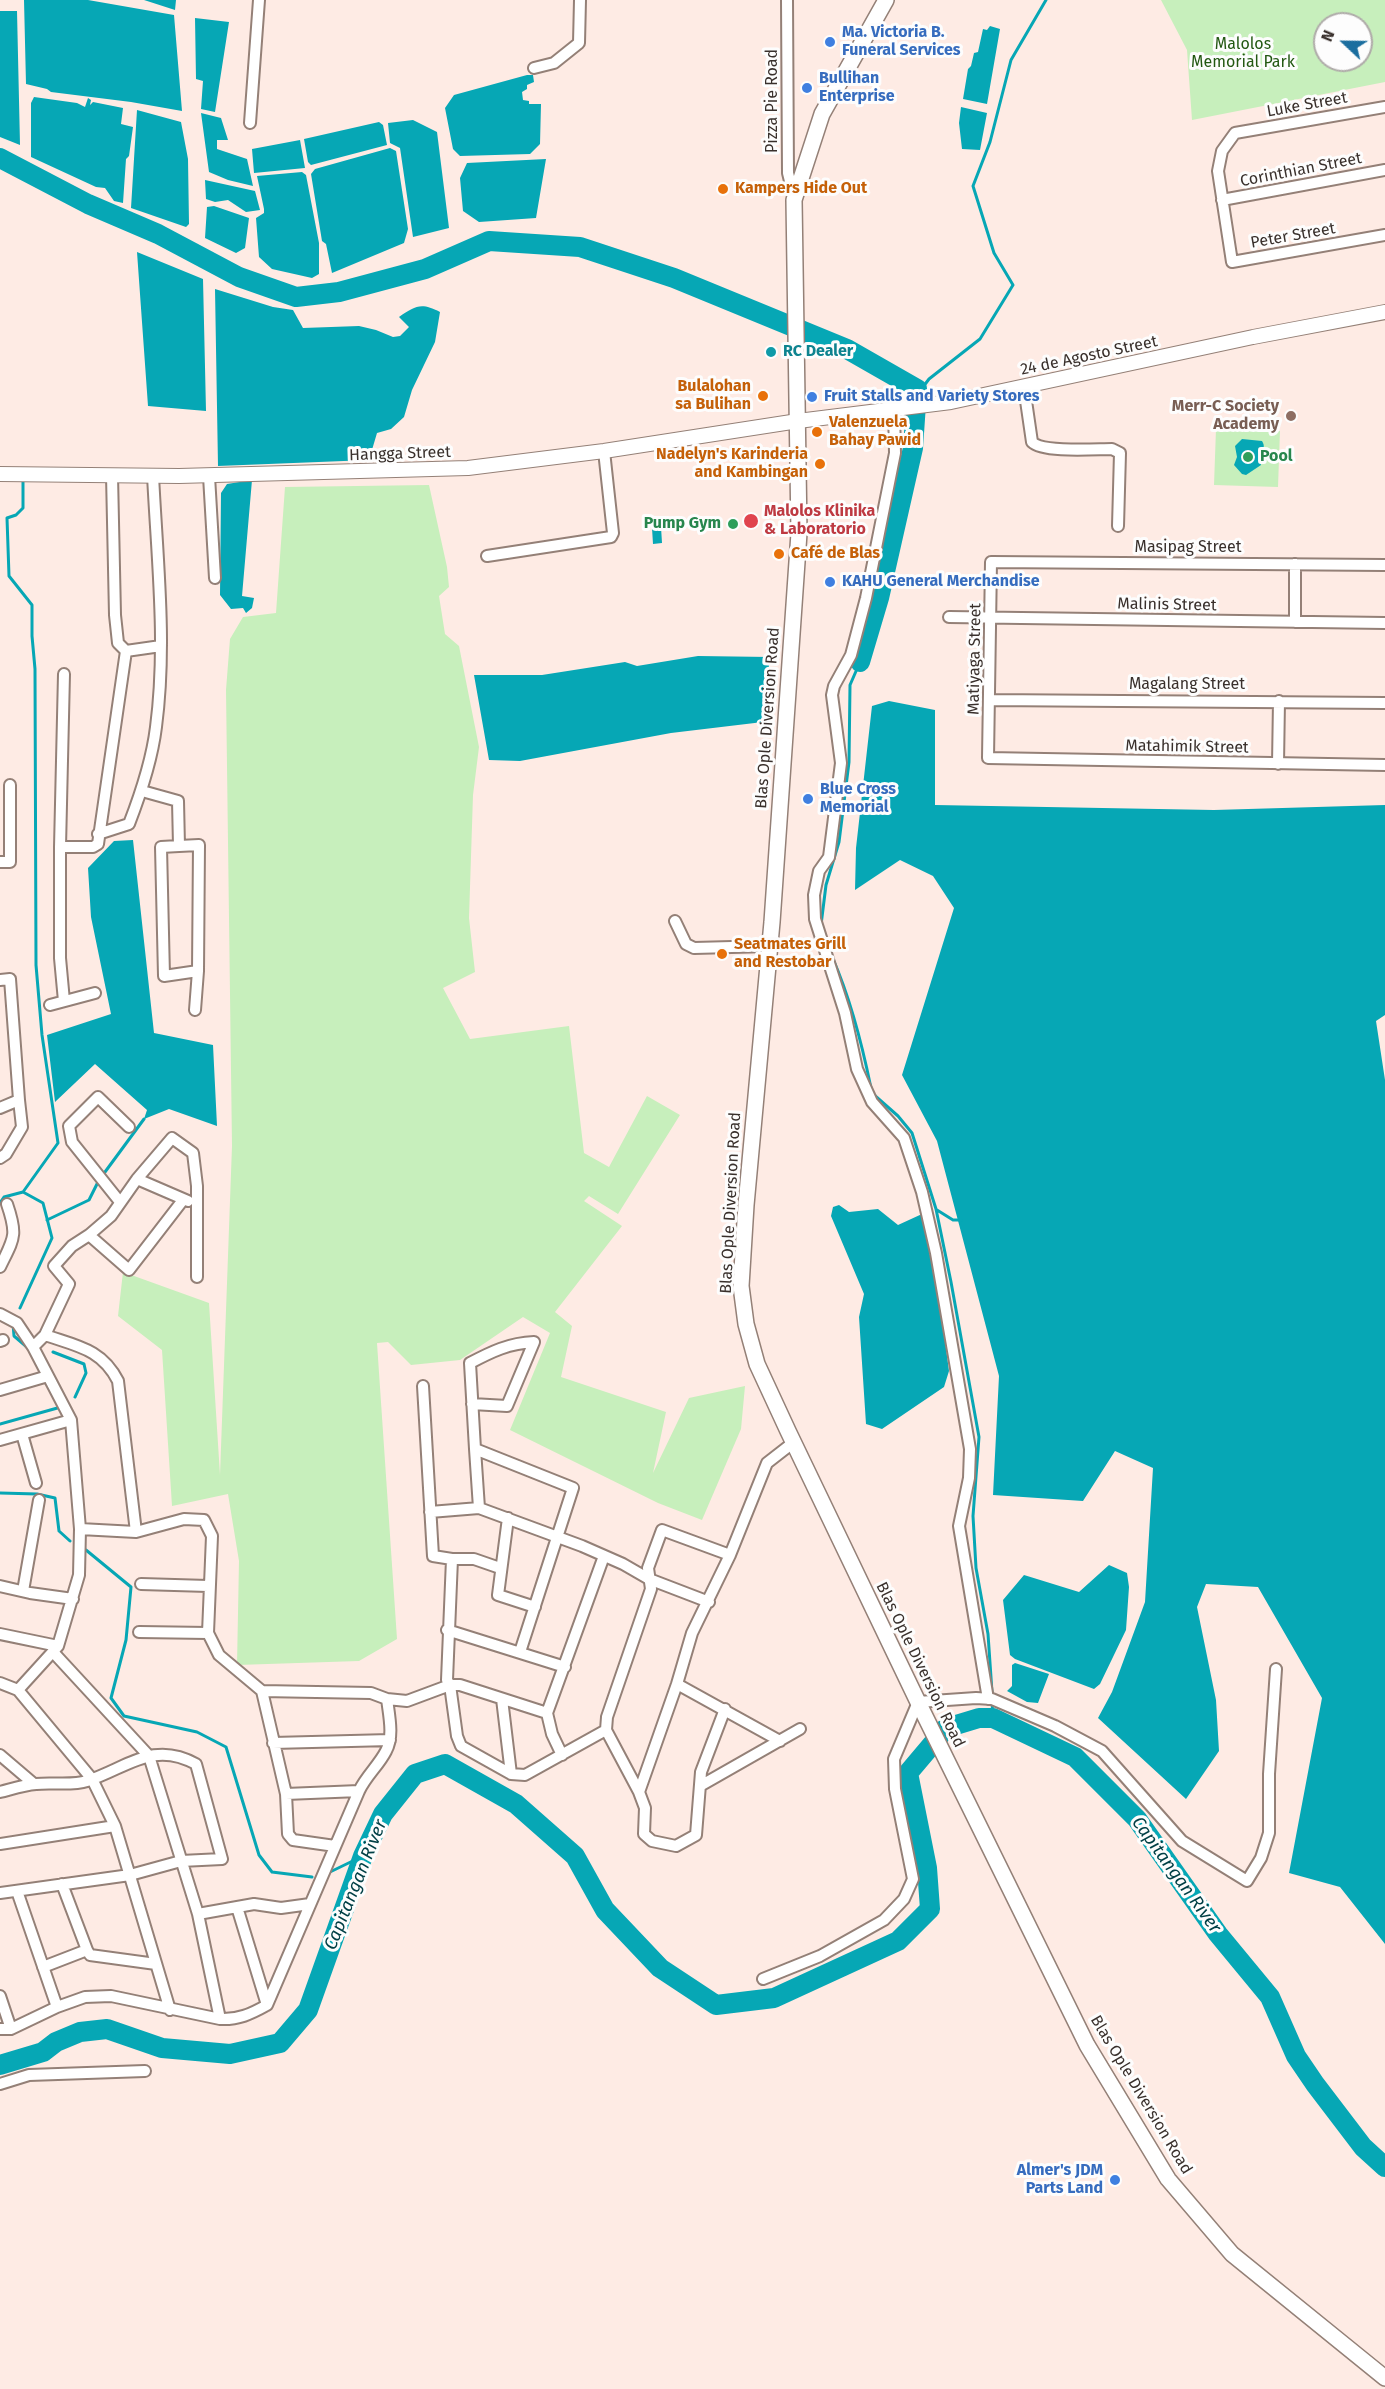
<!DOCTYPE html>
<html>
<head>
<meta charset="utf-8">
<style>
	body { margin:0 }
	#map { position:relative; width:1385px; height:2389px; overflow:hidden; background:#feebe4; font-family:"Fira Sans",sans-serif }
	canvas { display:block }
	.north { position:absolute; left:1313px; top:12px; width:60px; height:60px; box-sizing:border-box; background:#fdfdfd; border:2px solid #afaba9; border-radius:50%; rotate:292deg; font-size:16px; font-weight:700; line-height:24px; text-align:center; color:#39302c }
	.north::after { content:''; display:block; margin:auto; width:21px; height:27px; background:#1b6e9f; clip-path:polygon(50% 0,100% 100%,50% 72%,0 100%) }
</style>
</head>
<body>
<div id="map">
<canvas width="1385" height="2389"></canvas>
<div class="north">N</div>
</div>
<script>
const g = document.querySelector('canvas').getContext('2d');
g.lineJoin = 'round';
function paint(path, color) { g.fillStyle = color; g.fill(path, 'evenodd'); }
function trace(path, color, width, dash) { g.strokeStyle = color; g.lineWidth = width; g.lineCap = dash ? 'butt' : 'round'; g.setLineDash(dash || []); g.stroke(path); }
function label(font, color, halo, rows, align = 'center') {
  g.font = font + ' "Fira Sans",sans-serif'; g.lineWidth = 6; g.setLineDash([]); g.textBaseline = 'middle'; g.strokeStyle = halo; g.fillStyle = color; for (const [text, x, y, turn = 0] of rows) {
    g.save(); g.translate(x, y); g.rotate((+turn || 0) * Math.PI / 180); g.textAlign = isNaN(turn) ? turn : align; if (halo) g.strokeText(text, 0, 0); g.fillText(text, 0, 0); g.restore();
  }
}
const green = new Path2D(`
	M1161 0H1385V82L1192 120 1187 50ZM1325 24H1361V60H1325Z
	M1216 429 1280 431 1278 487 1214 485Z
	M429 485 447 567 449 587 439 596 445 634 459 646 479 747 473 795 469 918 475 972 443 988 470 1039 569 1026 584 1153 609 1167 647 1096 680 1115 618 1214 589 1196 584 1201 622 1226 555 1312 572 1326 561 1377 666 1412 653 1473 689 1398 745 1386 741 1429 702 1520 658 1503 510 1430 550 1333 523 1317 460 1360 411 1365 388 1342 377 1343 397 1639 359 1661 237 1665 239 1561 228 1494 172 1506 162 1350 118 1316 123 1272 209 1303 220 1475 232 1146 226 690 230 639 243 617 276 613 285 487Z`);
const water = new Path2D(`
	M24 0H88L174 15 182 111 131 102 51 92 47 89 26 84Z
	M144 0H176L175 10Z
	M0 11H17L20 145 0 137Z
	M195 18 229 22 215 112 201 109 203 81 196 79Z
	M990 26 1000 29 987 104 963 99 968 69 971 66 974 53 978 52 983 29 987 30Z
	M527 75H533L534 82 527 85V89L522 92 523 100 529 101V104H541L540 144 530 154 460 156 453 149 445 108 454 95Z
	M34 97 77 103 85 107 88 98 91 100 90 105 93 102 123 108 121 124 133 127 129 156 126 159 123 203 114 201 105 188 96 187 31 157V103Z
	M961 107 987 113 980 150 962 149 959 123Z
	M137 110 181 122 188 159 189 224 186 227 131 208Z
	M201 113 221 118 228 140H217V149L247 159 253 186 228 180 209 172Z
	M413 120 437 132 449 228 413 237 400 148 390 143 388 123Z
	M379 122 383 125 387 145 311 165 308 162 304 139Z
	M300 140 305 168 254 173 252 149Z
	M390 148 396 151 408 229 404 243 332 273 326 244 322 241 311 174 315 169Z
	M546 159 536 218 479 222 463 211 460 178 467 163Z
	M302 172 306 175 319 243V274L312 278 272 269 259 257 256 218 264 213V209L257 176Z
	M205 180 255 191 260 210 246 212 228 200 215 202 206 199Z
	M214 206 249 218 245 248 236 253 205 238 207 207Z
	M137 252 203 279 206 411 148 406Z
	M215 289 273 307 293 310 303 328 359 326 376 330 393 337 400 336 409 327 399 317C415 306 421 302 440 312L435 342 412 390 404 417 391 429 377 433 369 460 218 466Z
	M1242 439 1262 441C1267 449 1260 450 1259 458L1261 465 1246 475 1242 474 1234 465 1237 457 1235 446Z
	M252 480 242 596 254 598 252 608 246 613 243 608 231 609 220 595 221 493 227 484Z
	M661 527 662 543 653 544 652 528Z
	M698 656 770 657 763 722 671 733 520 761 489 760 474 675H542L625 662 637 666Z
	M889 701 935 710V805L1214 810 1385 805V1015L1376 1021 1385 1080V1944L1340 1887 1289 1873 1322 1698 1258 1587 1206 1584 1197 1607 1216 1700 1219 1751 1186 1799 1098 1718 1112 1692 1145 1602 1153 1468 1115 1451 1083 1501 993 1495 999 1376 937 1141 902 1075 954 908 933 876 900 860 855 890 856 848 872 706Z
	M133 840 154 1033 213 1045 217 1126 169 1109 144 1119 147 1110 95 1064 55 1102 47 1035 111 1014 91 917 88 868 114 841Z
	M839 1205 849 1212 878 1209 898 1225 922 1214 942 1318 949 1371 944 1387 882 1429 866 1424 859 1317 864 1294 831 1216 833 1207Z
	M1109 1565 1127 1573 1129 1587 1126 1630 1100 1684 1094 1689 1015 1659 1010 1655 1003 1600 1024 1575 1079 1592Z
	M1015 1663 1049 1674 1038 1703 1027 1702 1007 1691 1012 1686V1665Z`);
const stream = new Path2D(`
	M917 395 929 379 980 339 1013 285 994 253 973 186 990 142 1011 60 1046 0
	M821 925 826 885 839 842 849 762 850 685 860 662
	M833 959C851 1000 862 1044 871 1088
	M873 1094 898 1116 912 1133 936 1209 951 1282 979 1437 973 1516 976 1568 988 1634 992 1692
	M105 1172 144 1119
	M23 1192 58 1143 42 1035 36 965 35 669 32 636V605L9 576 7 518 16 515 23 508V479
	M0 1203 4 1197 23 1192 43 1203 52 1238 20 1308
	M937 1210 953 1220H961
	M47 1220 89 1200 99 1180
	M13 1324 14 1336 28 1348
	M53 1352 84 1364 86 1373 75 1397
	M0 1424 61 1407
	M0 1493 37 1494 55 1498 59 1531 70 1541
	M86 1550 131 1587 126 1640 111 1698 124 1716 197 1732 226 1747 259 1855 272 1872 312 1877
	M992 1701 993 1718
	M330 1872 363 1856`);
const river = new Path2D(`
	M0 158 88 204 158 234 239 277 296 297 339 292 425 269 489 241 580 247 674 278 847 349 917 389 913 448 879 598 860 662
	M0 2065 43 2052 56 2042 80 2032 107 2029 162 2048 230 2054 280 2043 308 2010 363 1856 383 1814 415 1774 445 1764 516 1804 575 1856 605 1910 660 1968 716 2005 774 1998 898 1941 930 1909 927 1868 908 1773 946 1728 979 1718H993L1075 1757 1137 1819 1218 1934 1270 1997 1296 2056 1315 2084 1363 2147 1385 2167`);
const minor = new Path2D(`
	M787 0 788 173 794 197
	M534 68 554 63 579 43 580 0
	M1385 107 1235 133 1222 151 1218 171 1232 262 1385 235
	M250 123 259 0
	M1222 200 1385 170
	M1024 387 1032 442C1043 453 1095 449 1112 449L1120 453 1118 526
	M894 410 895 453 866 598 851 655 834 686 832 695 841 763 829 857 819 871 814 895 815 919 845 1013 857 1069 872 1102 904 1138 922 1192 936 1253 970 1449 969 1478 959 1526 988 1699
	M112 475 115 615 118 643 126 651 161 646
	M209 476 215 578
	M487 556 611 537 613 533 604 451
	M1295 564V622
	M1385 565 991 562 988 758 1385 765
	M949 617 1385 623
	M64 674 60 847H93L98 844 126 651
	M989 700 1385 703
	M1278 764 1279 701
	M142 791 178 801 179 846 199 845 198 971 195 1010
	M98 834 129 824C141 793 152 760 156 727 167 644 157 558 153 475
	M179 846 161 847 164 976 198 971
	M60 847V958L64 1001
	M0 862H10V785
	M675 921 686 944 694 948 770 946
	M0 980 10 979 19 1100 0 1108
	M50 1005 95 993
	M0 1158 6 1154 22 1127 19 1100
	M137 1179 188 1201
	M120 1202 72 1142 69 1126 98 1097 129 1127
	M89 1235 129 1270 183 1200
	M0 1267C14 1238 18 1236 7 1204
	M0 1314 17 1323 33 1347 71 1420 80 1529 79 1575 58 1646 18 1690
	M45 1335 69 1284 54 1266 72 1246 89 1235 111 1216 137 1179 172 1138 193 1153 197 1186V1277
	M0 1341 3 1340
	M33 1347 45 1335C77 1346 102 1349 118 1381L136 1532
	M423 1386 433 1556 452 1559 447 1680 450 1685 457 1736 461 1746 511 1774 525 1775 606 1730
	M0 1390 48 1376
	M472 1404 507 1406 534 1342C509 1343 491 1352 470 1363L475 1449 573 1488 520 1652
	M22 1434 36 1483
	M0 1440 71 1420
	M475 1449 479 1508
	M430 1512 479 1508 582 1546 623 1564 649 1579 709 1602
	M508 1518 498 1595 535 1607
	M80 1529 136 1532 184 1519 204 1520 212 1536 208 1633 219 1655 262 1691 286 1794 288 1834 293 1840 335 1846
	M452 1559H474L500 1568
	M141 1584 208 1586
	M0 1586 30 1593 73 1599
	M23 1591 39 1500
	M447 1630 565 1667
	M139 1632 208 1633
	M0 1634 58 1646
	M53 1652 149 1756 198 1914 220 2019
	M0 1683 18 1690 92 1779 115 1826 170 2010
	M677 1684 780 1741
	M387 1699 407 1701 450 1685H460L547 1713
	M502 1699 511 1774
	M725 1709 701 1772 696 1835 676 1846 652 1841 644 1834 645 1808 639 1792 606 1730 607 1717 651 1589 648 1568 662 1530 730 1555
	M273 1743 390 1740
	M0 1755 34 1784
	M562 1755 552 1734 547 1713 604 1556
	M700 1786 800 1729
	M0 1792C12 1789 24 1785 36 1784 52 1782 72 1786 87 1781 127 1768 153 1740 196 1764L222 1859 181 1861 130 1875 0 1893
	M639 1792 677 1684 692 1633 730 1555 767 1463 794 1442
	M286 1794 359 1791
	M0 1844 115 1826
	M62 1884 87 1950
	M17 1891 57 2007
	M237 1907 267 2005
	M198 1914 254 1904 281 1908 310 1904
	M43 1967 87 1950 90 1955 156 1964
	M763 1979 820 1956 884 1920 904 1899 913 1879 895 1789 894 1759 918 1702 976 1698 992 1699 1055 1726 1102 1751 1182 1841 1247 1881 1261 1858 1269 1833V1774L1276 1669
	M0 1996 11 2029
	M0 2029H11L57 2007 85 1997 111 1996 220 2019C238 2020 251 2014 267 2005L359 1791C366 1776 379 1765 386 1751 394 1737 389 1715 387 1699L371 1693 262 1691
	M0 2084 29 2075 145 2071`);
const tertiary = new Path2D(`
	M0 474 179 476 468 468 604 451 798 421 951 402 1253 337 1385 312`);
const secondary = new Path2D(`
	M886 0 822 114 794 200 799 533 772 922 746 1205 741 1286 746 1324 757 1364 788 1431 918 1702 1087 2045 1168 2179 1232 2254 1385 2378`);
const markers = [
	[830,42,6,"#3f7fe0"],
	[807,88,6,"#3f7fe0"],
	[723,189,6,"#e8710a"],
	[771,352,6,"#0f9aa8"],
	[763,396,6,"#e8710a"],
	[812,397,6,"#3f7fe0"],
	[1291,416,6,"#8d6e63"],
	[817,432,6,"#e8710a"],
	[1248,457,6,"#2e9e5b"],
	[820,464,6,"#e8710a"],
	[751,521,8,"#e0444e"],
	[733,524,6,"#2e9e5b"],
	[779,554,6,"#e8710a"],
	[830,582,6,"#3f7fe0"],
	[808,799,6,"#3f7fe0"],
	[722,954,6,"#e8710a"],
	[1115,2180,6,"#3f7fe0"]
];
const shopNames = [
	["Ma. Victoria B.",842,33],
	["Funeral Services",842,51],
	["Bullihan",819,79],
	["Enterprise",819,97],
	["Fruit Stalls and Variety Stores",824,397],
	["KAHU General Merchandise",842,582],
	["Blue Cross",820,790],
	["Memorial",820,808],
	["Almer's JDM",1103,2171,"right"],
	["Parts Land",1103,2189,"right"]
];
const parkNames = [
	["Malolos",1243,45],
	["Memorial Park",1243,63]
];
const streetNames = [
	["Pizza Pie Road",773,101,-90],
	["Luke Street",1307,105,-10],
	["Corinthian Street",1301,170,-11],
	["Peter Street",1293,236,-10],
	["24 de Agosto Street",1089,356,-12],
	["Hangga Street",400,454,-2],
	["Masipag Street",1188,548],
	["Malinis Street",1167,605,1],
	["Matiyaga Street",975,659,-89],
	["Magalang Street",1187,685],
	["Blas Ople Diversion Road",768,718,-86],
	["Matahimik Street",1187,747,1],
	["Blas Ople Diversion Road",731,1203,-87],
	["Blas Ople Diversion Road",920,1665,64],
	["Blas Ople Diversion Road",1141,2095,59]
];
const foodNames = [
	["Kampers Hide Out",735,189],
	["Bulalohan",751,387,"right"],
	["sa Bulihan",751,405,"right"],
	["Valenzuela",829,423],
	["Bahay Pawid",829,441],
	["Nadelyn's Karinderia",808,455,"right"],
	["and Kambingan",808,473,"right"],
	["Café de Blas",791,554],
	["Seatmates Grill",734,945],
	["and Restobar",734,963]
];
const cultureNames = [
	["RC Dealer",783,352]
];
const educationNames = [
	["Merr-C Society",1279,407],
	["Academy",1279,425]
];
const leisureNames = [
	["Pool",1260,457],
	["Pump Gym",721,524,"right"]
];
const healthNames = [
	["Malolos Klinika",764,512],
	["& Laboratorio",764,530]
];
const waterNames = [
	["Capitangan River",1176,1875,54],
	["Capitangan River",356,1885,-68]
];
paint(green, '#c7efbc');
paint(water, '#06a7b5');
trace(stream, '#06a7b5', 3);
trace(river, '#06a7b5', 20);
trace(minor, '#948077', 14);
trace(tertiary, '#948077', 16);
trace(secondary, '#948077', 18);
trace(minor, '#fff', 10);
trace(tertiary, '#fff', 14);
trace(secondary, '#fff', 15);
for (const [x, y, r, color] of markers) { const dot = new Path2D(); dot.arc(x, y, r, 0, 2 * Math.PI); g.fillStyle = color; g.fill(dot); trace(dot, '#fdfdfd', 2); }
label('bold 16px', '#366cbe', '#fdfdfd', shopNames, 'left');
label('16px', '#235812', '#fdfdfd', parkNames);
label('16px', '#39302c', '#fdfdfd', streetNames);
label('bold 16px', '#c56008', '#fdfdfd', foodNames, 'left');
label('bold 16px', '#0d838f', '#fdfdfd', cultureNames, 'left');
label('bold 16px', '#785e54', '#fdfdfd', educationNames, 'right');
label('bold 16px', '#27864d', '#fdfdfd', leisureNames, 'left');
label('bold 16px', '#be3a42', '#fdfdfd', healthNames, 'left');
label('italic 18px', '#024046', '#fdfdfd', waterNames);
</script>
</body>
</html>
